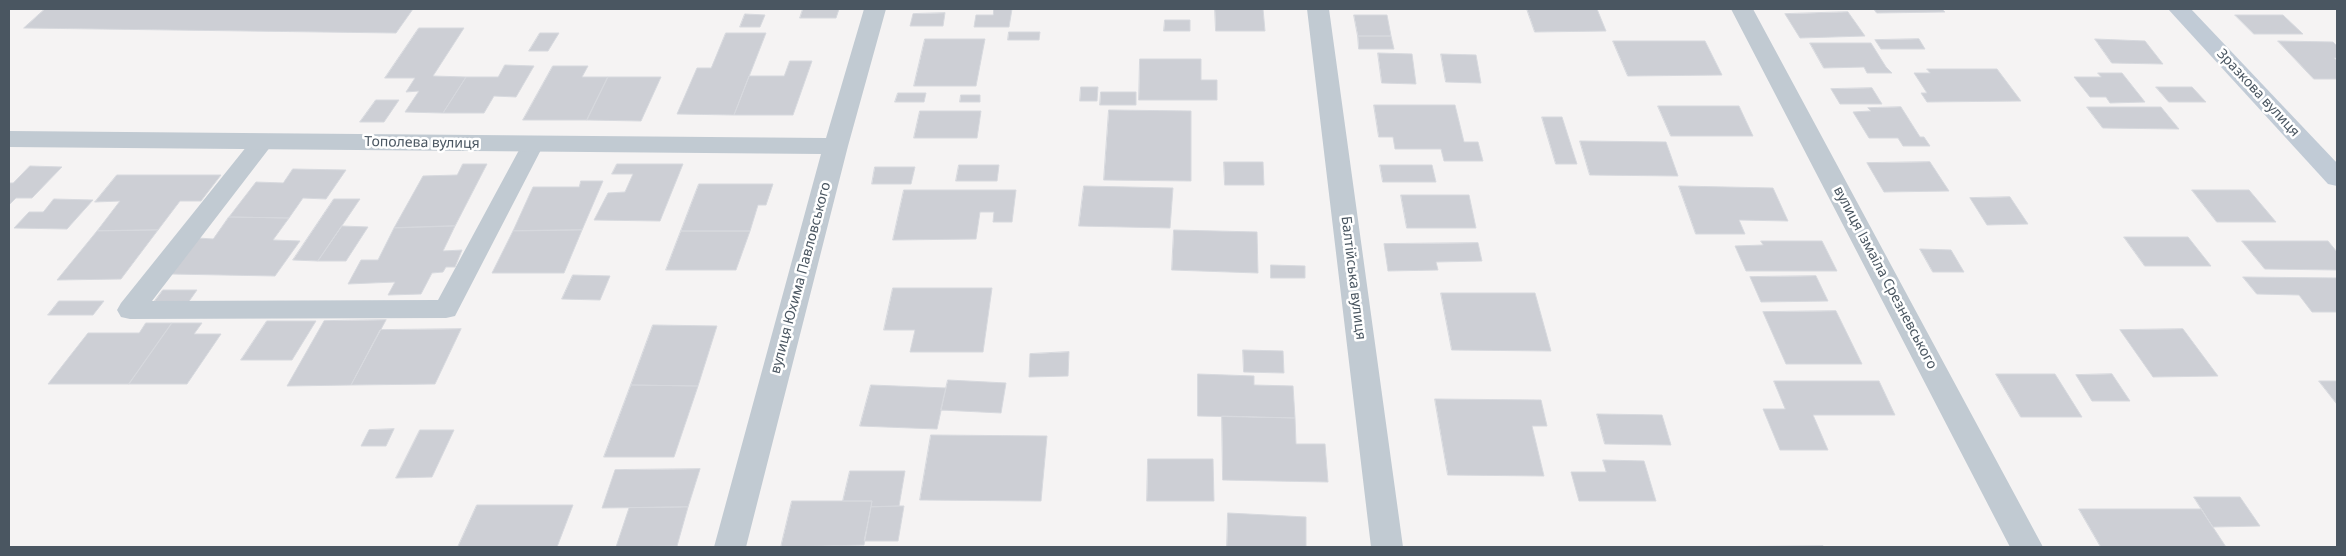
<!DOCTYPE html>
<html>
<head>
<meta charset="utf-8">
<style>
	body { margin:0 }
	#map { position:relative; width:2346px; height:556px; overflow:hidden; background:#f5f3f3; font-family:"Noto Sans",sans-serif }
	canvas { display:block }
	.frame { position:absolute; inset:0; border:10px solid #4a5661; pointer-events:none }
</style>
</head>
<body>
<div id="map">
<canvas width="2346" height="556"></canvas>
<div class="frame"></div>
</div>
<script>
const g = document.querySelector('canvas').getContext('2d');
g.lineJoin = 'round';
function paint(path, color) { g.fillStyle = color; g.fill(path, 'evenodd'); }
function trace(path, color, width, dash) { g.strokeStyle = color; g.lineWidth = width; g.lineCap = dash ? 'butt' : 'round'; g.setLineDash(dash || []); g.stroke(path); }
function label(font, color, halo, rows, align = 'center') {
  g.font = font + ' "Noto Sans",sans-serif'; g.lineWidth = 5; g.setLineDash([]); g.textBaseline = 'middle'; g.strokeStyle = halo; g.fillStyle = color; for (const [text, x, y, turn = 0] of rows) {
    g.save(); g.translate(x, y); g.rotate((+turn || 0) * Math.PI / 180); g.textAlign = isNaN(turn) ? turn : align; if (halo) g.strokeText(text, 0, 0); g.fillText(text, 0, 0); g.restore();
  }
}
const building = new Path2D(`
	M45 9H413L396 33 24 28Z
	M803 9H839L836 18H800Z
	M994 9H1012L1009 27H974L976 15H993Z
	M1215 9H1263L1265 31H1216Z
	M1527 9H1597L1606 31 1535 32Z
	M1874 9H1942L1945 12 1877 13Z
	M1848 12 1865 36 1800 38 1785 14Z
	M945 13 943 26H910L913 14Z
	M745 14 765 15 760 27H740Z
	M1354 15H1387L1391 36H1358Z
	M2235 15H2283L2303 34H2254Z
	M1165 20H1190V31H1164Z
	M419 28H464L433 76 466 77 443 113 405 112 419 91 406 92 415 78H385Z
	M1009 32H1040L1039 40H1008Z
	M540 33H559L548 51H529Z
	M726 33H766L734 115 677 114 697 68H711Z
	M1358 36H1391L1394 49H1359Z
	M925 39H985L976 86H914Z
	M1919 39 1925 49H1881L1875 40Z
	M2095 39 2145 41 2163 64 2112 63Z
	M1613 41H1705L1722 75 1628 76Z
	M2278 41 2333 42 2337 46V58H2334L2337 61V79H2314Z
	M1810 43H1871L1886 67 1892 73H1867L1864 67 1824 68Z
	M1378 53 1412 54 1416 84 1382 83Z
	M1441 54 1476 55 1481 83 1446 82Z
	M1140 59H1201V80H1217V100H1139Z
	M790 61H812L793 115H734L749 76H784Z
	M505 65 534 66 516 97 494 96 484 113H443L466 77H498Z
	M553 66H588L582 77H608L587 120H523Z
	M1927 69H1997L2021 101 1927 102 1921 93H1927L1914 73H1930Z
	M2098 73H2122L2145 102 2110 103 2106 97H2090L2074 77H2101Z
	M608 77H661L641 121 587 120Z
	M1081 87H1098L1097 101H1080Z
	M2156 87H2192L2206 102H2169Z
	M1872 88 1882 104H1840L1831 89Z
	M1101 92H1136V105H1100Z
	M898 93H926L924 102H895Z
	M961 95H980V102H960Z
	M376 100H399L384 122H360Z
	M1374 105H1455L1464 142H1478L1483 161H1444L1441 149H1395L1393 137H1379Z
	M1658 106H1739L1753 136H1671Z
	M1901 107 1920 137H1924L1930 146H1903L1898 138H1869L1853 112 1871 111 1868 108Z
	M2087 107H2161L2179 129 2103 128Z
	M1109 110 1191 111V181L1104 180Z
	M920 111H981L977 138H914Z
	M1542 117H1562L1577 164H1556Z
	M1580 141 1666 142 1678 176 1590 175Z
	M1224 162H1263L1264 185H1225Z
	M1930 162 1949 191 1884 192 1867 163Z
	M463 164H487L455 226 394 228 423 176 457 175Z
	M617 164H683L660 221 594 220 608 193 625 192 633 174H612Z
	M959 165H999L997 181H956Z
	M1380 165H1432L1436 182H1383Z
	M30 166 62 167 32 198H16L9 205V183H13Z
	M875 167H915L911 184H872Z
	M293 169 346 170 326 199 303 198 289 218 229 217 256 182 283 183Z
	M117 175H221L201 201H180L158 230 97 231 120 201 95 202Z
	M581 181H603L582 230 513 231 533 187H579Z
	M699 184H773L766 205H758L750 231H681Z
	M1084 186 1173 188 1170 228 1079 226Z
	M1679 186 1773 188 1788 221 1739 220 1745 234H1696Z
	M904 190H1016L1012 222H993L994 212H980L976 239 893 240Z
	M2192 190H2249L2276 222H2217Z
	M1401 195H1469L1476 228H1407Z
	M2010 197 2028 224 1987 225 1970 198Z
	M54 199 93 200 67 229 14 228 29 212H43Z
	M334 199H360L318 261 293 260Z
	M229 217 289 218 273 240 300 241 275 276 171 274 198 238 213 239Z
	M342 226 368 227 346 261H318Z
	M455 226 443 251 462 250 455 267H446L443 272 432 273 421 294 388 295 395 282 348 284 361 260H378L394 228Z
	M158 230 121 279 57 280 97 231Z
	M582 230 564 273H492L513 231Z
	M1174 230 1257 232 1258 273 1172 270Z
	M681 231H750L736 270H666Z
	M2124 237H2188L2211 266H2145Z
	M1761 241H1822L1837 271H1746L1735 246 1763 245Z
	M2242 241H2328L2337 252V270L2265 269Z
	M1478 243 1482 261 1436 262 1438 270 1388 271 1384 244Z
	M1920 249 1951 250 1964 272H1933Z
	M1271 265 1305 266V278H1271Z
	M573 275 610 276 600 300 562 299Z
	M1816 276 1828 301 1761 302 1750 277Z
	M2243 277 2337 278V312H2312L2299 295 2257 294Z
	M893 288H992L983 352H910L915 330H884Z
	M163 290H197L185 307 151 306Z
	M1441 293H1535L1551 351 1452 350Z
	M59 301H104L93 315H48Z
	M1836 311 1862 364H1786L1763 312Z
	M386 320 351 385 287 386 324 321Z
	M267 321H316L292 360H241Z
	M146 323H172L129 384H48L88 333H139Z
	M172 323H202L194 334H221L187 384H129Z
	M653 325 717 326 698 386 631 385Z
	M461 329 435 384 351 385 380 330Z
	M2183 329 2218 376 2153 377 2120 330Z
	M1243 350 1283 351 1284 373 1244 372Z
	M1069 352 1068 376 1029 377 1030 354Z
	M1198 374 1254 376V385L1293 386 1295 418 1198 416Z
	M1996 374H2055L2082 417H2021Z
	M2112 374 2130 401H2092L2076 375Z
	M948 380 1006 383 1001 413 941 410Z
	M1774 381H1879L1895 415H1813L1828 450H1780L1763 409H1785Z
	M2319 381H2337V404Z
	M631 385 698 386 674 457H604Z
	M871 385 946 388 937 429 860 426Z
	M1435 399 1541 400 1547 426H1532L1544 476 1448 475Z
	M1597 414 1662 415 1671 445 1605 444Z
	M1222 416 1295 418 1296 444H1325L1328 482 1223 480Z
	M394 429 386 446H361L369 430Z
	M420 430H454L432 477 396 478Z
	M931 435 1047 436 1041 501 920 500Z
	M1148 459H1213L1214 501H1147Z
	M1603 460 1644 461 1656 501H1579L1571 472H1606Z
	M700 469 688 507 602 508 615 470Z
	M850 471H905L899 506 871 507 872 501H843Z
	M2194 497H2240L2260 526 2213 527Z
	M792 501H872L864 545 781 547Z
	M477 505H573L557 547H458Z
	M899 506H904L898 541H864L871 507Z
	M688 507 677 546 616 547 629 508Z
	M2079 509H2201L2226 547H2101Z
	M1228 513 1306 517V547H1227Z
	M1823 546V547H1716Z`);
const lane = new Path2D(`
	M263 134 271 136 274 141 271 146 152 301 438 300 525 139 533 137 541 139 544 144 455 316 446 318 130 319 121 317 117 310 121 303 255 136Z`);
const street = new Path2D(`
	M864 9H886L848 146 746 547H714L821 154 9 147V131L826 138Z
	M1307 9H1329L1403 547H1371Z
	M1731 9H1753L2043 547H2010Z`);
const secondary = new Path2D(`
	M2168 9H2191L2337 163V186L2328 184Z`);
const streetNames = [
	["Зразкова вулиця",2258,93,47],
	["Тополева вулиця",422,143,1],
	["вулиця Юхима Павловського",801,278,-75],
	["Балтійська вулиця",1353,278,83],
	["вулиця Ізмаїла Срезневського",1885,278,62]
];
paint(building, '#cdcfd5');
trace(building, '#d7d9de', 1);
paint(lane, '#c1cad2');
paint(street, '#c1cad2');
paint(secondary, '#c1cbd6');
label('14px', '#4a5661', '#fff', streetNames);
</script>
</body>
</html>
